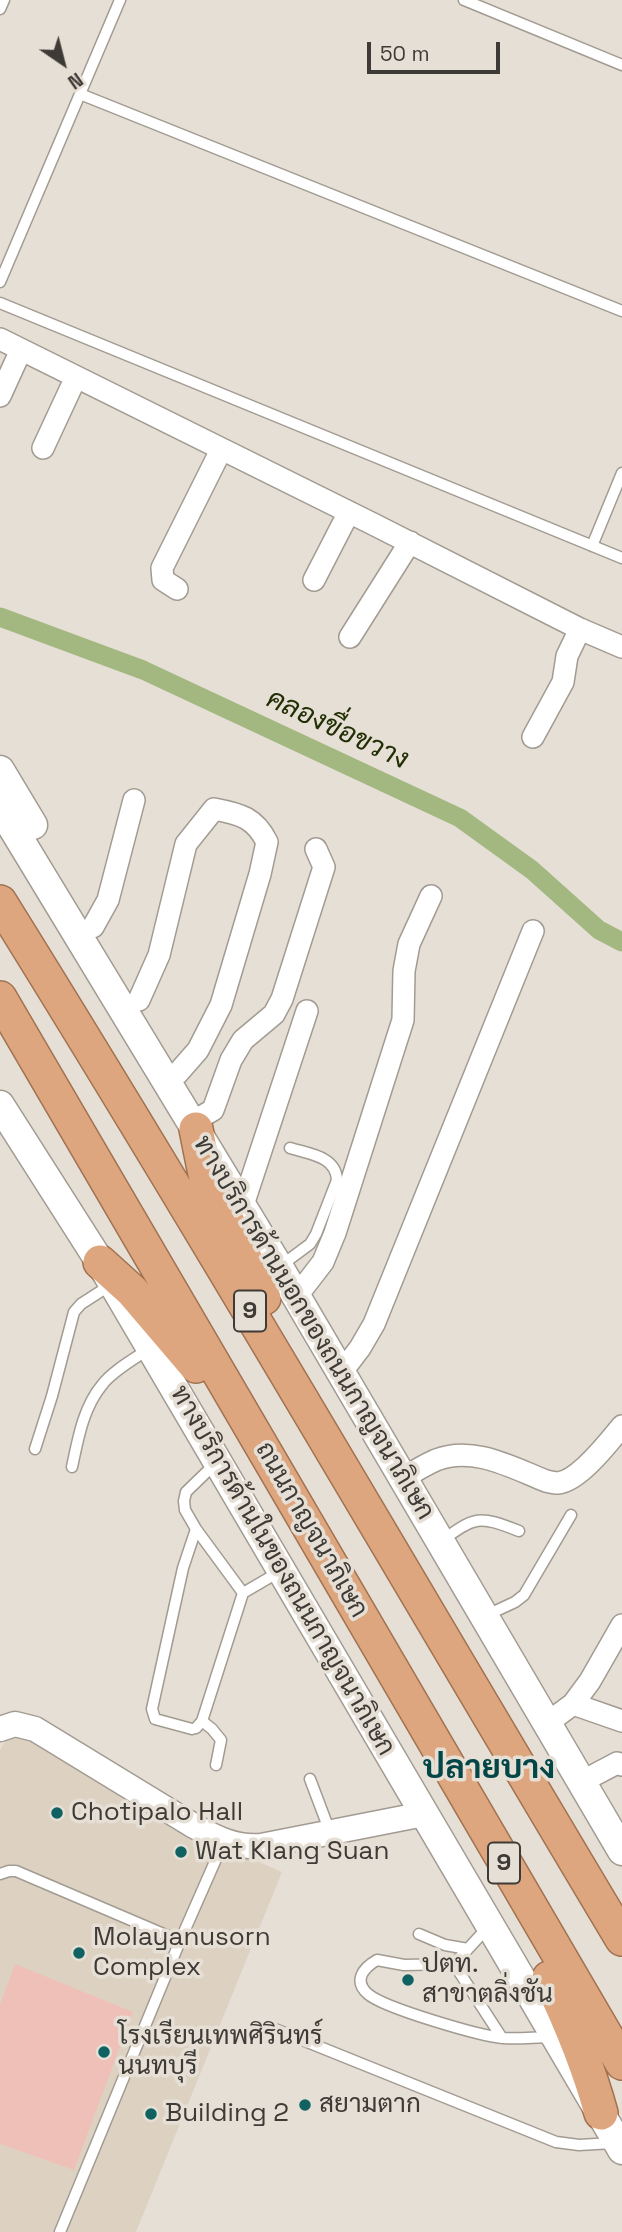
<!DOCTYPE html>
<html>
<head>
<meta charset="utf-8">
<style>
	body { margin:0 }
	#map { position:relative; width:622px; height:2232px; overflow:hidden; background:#e6dfd5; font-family:"Space Grotesk",sans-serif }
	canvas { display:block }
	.north { position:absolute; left:28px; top:28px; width:70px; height:70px; -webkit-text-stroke:5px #e6dfd5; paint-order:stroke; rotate:145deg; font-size:19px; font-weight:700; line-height:28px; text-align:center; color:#3e3b37 }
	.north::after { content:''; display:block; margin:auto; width:24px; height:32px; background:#3e3b37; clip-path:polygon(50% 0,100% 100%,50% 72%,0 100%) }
	.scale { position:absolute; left:367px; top:42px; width:133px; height:32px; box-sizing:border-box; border:4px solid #3e3b37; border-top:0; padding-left:9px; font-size:21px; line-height:24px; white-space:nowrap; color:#3e3b37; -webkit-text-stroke:5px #e6dfd5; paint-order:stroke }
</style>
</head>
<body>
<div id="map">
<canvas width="622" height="2232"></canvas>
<div class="north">N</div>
<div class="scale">50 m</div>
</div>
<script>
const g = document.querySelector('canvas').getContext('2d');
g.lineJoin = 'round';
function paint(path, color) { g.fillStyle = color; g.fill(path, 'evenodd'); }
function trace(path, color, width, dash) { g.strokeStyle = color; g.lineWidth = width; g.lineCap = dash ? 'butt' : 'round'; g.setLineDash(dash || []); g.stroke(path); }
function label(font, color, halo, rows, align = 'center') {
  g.font = font + ' "Space Grotesk",Sarabun,sans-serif'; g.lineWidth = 7; g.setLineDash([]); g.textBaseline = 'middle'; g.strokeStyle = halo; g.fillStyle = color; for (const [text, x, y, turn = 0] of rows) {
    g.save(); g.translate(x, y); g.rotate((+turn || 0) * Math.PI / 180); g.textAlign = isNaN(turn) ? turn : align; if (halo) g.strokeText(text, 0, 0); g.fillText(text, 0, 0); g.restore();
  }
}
const built = new Path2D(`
	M25 1736 229 1849 282 1872 136 2232H0V1750L6 1740Z`);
const green = new Path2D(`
	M15 1964 133 2012 74 2170 0 2144V2005Z`);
const canal = new Path2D(`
	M0 617 143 670 460 818 532 870 599 930 622 942`);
const service = new Path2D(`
	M464 0 622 65
	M0 9 4 0
	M80 94 622 311
	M0 282 120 0
	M0 303 622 558
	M592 546 622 473
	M279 1267 310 1244 316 1234 337 1180C336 1156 309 1154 290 1148
	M35 1449 52 1396 74 1312 81 1304 112 1284
	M217 1462 186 1492 184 1501 185 1510 196 1529 243 1593 279 1572
	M72 1467C78 1439 83 1408 102 1385 112 1371 136 1358 150 1348
	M196 1529 183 1568 152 1709 155 1719 192 1729 196 1728 202 1721 243 1593
	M440 1542C476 1516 478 1515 519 1531
	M485 1616 515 1602 524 1595 571 1515
	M202 1721 212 1729 221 1740 216 1765
	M310 1779 330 1832
	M0 1874 9 1871H16L180 1941 224 1841
	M489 1926 454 1964 404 1965 377 1960C363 1968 353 1981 368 1994 384 2008 480 2036 503 2038 519 2039 536 2037 552 2037
	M419 1934 445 1945 468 1949
	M454 1964 502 2038
	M275 2029 556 2142 579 2145 613 2143
	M60 2232 180 1941`);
const minor = new Path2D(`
	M0 339 373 524 580 629 622 647
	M0 396 21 350
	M43 448 76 377
	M314 580 349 512
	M177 589 163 580 162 568 221 450
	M350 637 410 542
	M533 737 563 682 567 656 580 629
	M93 927 108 900 134 800
	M139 1000 159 955 186 844 214 809C241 814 255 818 267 842L260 874 221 1005 198 1050 177 1074
	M192 1122 213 1110 231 1060 243 1040 274 1014 282 999 324 867 316 849
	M242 1208 307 1011
	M296 1297 323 1262 335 1233 403 1020 404 971 409 944 431 896
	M341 1373 360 1348 374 1324 533 931
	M403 1479C413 1472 425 1465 436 1460 473 1445 513 1468 546 1481 550 1482 554 1483 558 1483 579 1481 609 1442 622 1426
	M573 1704 622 1721
	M546 1724 573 1704 590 1681 622 1625
	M581 1782 617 1763 622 1765`);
const tertiary = new Path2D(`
	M0 1729 15 1724 35 1729 194 1826C216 1838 235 1848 261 1846L424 1814`);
const secondary = new Path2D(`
	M0 770 33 825
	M0 807 279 1267 622 1851
	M0 1105 100 1262 622 2150`);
const trunk = new Path2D(`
	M0 902C213 1244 415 1593 622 1939
	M0 998 622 2063
	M196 1129 205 1174 264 1298
	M100 1262 132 1291 196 1366
	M549 1978C570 2022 588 2065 601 2113`);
const markers = [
	[57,1813,7,"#106262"],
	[181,1852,7,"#106262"],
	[79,1953,7,"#106262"],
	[408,1980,7,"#106262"],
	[104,2052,7,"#106262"],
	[305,2105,7,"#106262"],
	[151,2114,7,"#106262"]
];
const shields = [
	[250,1311,32],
	[504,1863,32]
];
const shieldNames = [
	["9",250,1311],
	["9",504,1863]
];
const streetNames = [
	["ทางบริการด้านนอกของถนนกาญจนาภิเษก",313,1328,59],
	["ถนนกาญจนาภิเษก",311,1530,60],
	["ทางบริการด้านในของถนนกาญจนาภิเษก",282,1571,60]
];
const poiNames = [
	["Chotipalo Hall",71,1813],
	["Wat Klang Suan",195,1852],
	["Molayanusorn",93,1938],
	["Complex",93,1968],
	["ปตท.",422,1965],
	["สาขาตลิ่งชัน",422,1995],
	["โรงเรียนเทพศิรินทร์",118,2037],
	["นนทบุรี",118,2067],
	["สยามตาก",319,2105],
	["Building 2",165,2114]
];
const waterNames = [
	["คลองขื่อขวาง",337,730,25]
];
const districtNames = [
	["ปลายบาง",489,1769]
];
paint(built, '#ddd2c1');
paint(green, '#efc0b7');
trace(canal, '#a3b880', 19);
trace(service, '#a29b92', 13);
trace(minor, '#a29b92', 24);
trace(tertiary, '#a29b92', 27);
trace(secondary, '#a29b92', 31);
trace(trunk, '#a17251', 36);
trace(service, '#fff', 10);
trace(minor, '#fff', 21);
trace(tertiary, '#fff', 24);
trace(secondary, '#fff', 28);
trace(trunk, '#dea67f', 33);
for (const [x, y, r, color] of markers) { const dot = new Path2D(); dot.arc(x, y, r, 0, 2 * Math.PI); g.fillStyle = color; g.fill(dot); trace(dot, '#e6dfd5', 2.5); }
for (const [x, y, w] of shields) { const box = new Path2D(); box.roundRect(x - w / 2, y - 20.5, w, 41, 5); g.fillStyle = '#e6dfd5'; g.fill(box); trace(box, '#3e3b37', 2); }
label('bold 24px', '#3e3b37', null, shieldNames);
label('26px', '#3e3b37', '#e6dfd5', streetNames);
label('26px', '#3e3b37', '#e6dfd5', poiNames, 'left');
label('italic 28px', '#222e03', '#e6dfd5', waterNames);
label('bold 33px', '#034647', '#e6dfd5', districtNames);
</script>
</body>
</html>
